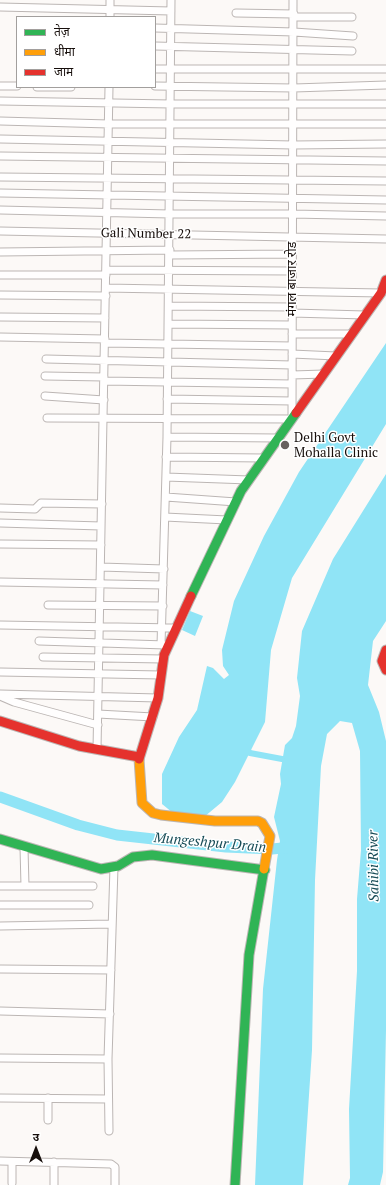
<!DOCTYPE html>
<html>
<head>
<meta charset="utf-8">
<style>
	body { margin:0 }
	#map { position:relative; width:386px; height:1185px; overflow:hidden; background:#fcf9f7; font-family:"PT Serif","Noto Sans Devanagari",serif }
	canvas { display:block }
	.legend { position:absolute; left:16px; top:16px; width:140px; height:72px; box-sizing:border-box; background:#fff; border:1px solid #a29f9d; margin:0; padding:5px 7px; list-style:none; font-size:12px; color:#160e0b }
	.legend li { display:flex; align-items:center; gap:8px; height:20px }
	.legend b { width:20px; border:1px solid #a29f9d }
	.north { position:absolute; left:16px; top:1129px; width:40px; height:40px; -webkit-text-stroke:3px #fff; paint-order:stroke; rotate:0deg; font-size:11px; font-weight:700; line-height:16px; text-align:center; color:#160e0b }
	.north::after { content:''; display:block; margin:auto; width:14px; height:18px; background:#160e0b; clip-path:polygon(50% 0,100% 100%,50% 72%,0 100%) }
</style>
</head>
<body>
<div id="map">
<canvas width="386" height="1185"></canvas>
<ul class="legend">
<li><b style="height:5px;background:#30b455"></b>तेज़</li>
<li><b style="height:5px;background:#ff9f0a"></b>धीमा</li>
<li><b style="height:5px;background:#e5322d"></b>जाम</li>
</ul>
<div class="north">उ</div>
</div>
<script>
const g = document.querySelector('canvas').getContext('2d');
g.lineJoin = 'round';
function paint(path, color) { g.fillStyle = color; g.fill(path, 'evenodd'); }
function trace(path, color, width, dash) { g.strokeStyle = color; g.lineWidth = width; g.lineCap = dash ? 'butt' : 'round'; g.setLineDash(dash || []); g.stroke(path); }
function label(font, color, halo, rows, align = 'center') {
  g.font = font + ' "PT Serif","Noto Sans Devanagari",serif'; g.lineWidth = 3; g.setLineDash([]); g.textBaseline = 'middle'; g.strokeStyle = halo; g.fillStyle = color; for (const [text, x, y, turn = 0] of rows) {
    g.save(); g.translate(x, y); g.rotate((+turn || 0) * Math.PI / 180); g.textAlign = isNaN(turn) ? turn : align; if (halo) g.strokeText(text, 0, 0); g.fillText(text, 0, 0); g.restore();
  }
}
const water = new Path2D(`
	M386 343V424L292 578 271 650 265 722 235 782 222 802 204 817 173 813 162 804V774L179 737 197 710 207 666 213 668 224 679 229 675 223 666 222 650 234 601 264 536 299 472Z
	M386 474V621L373 641 368 685 379 712 386 741V1030L383 1172 380 1185H348L350 1178 349 1109 357 971V899L361 850 360 751 352 723 340 721 327 734 321 766 315 880 312 1050 303 1185H255L263 989 277 860 280 841 274 817 281 784 280 774 285 745 292 738 296 726 300 696 297 678 302 631 333 559Z
	M190 611 203 616 195 636 182 630Z`);
const canal = new Path2D(`
	M245 747 250 753 282 759`);
const river = new Path2D(`
	M0 797 78 825 117 835 226 847 272 849 293 847`);
const street = new Path2D(`
	M0 7 171 11
	M236 13 294 14
	M110 17V0
	M294 17H352
	M155 28 294 32 353 36
	M155 46 352 51
	M155 69H386
	M0 86H17
	M155 86 294 88 386 85
	M37 87H71
	M0 101 171 104H386
	M0 121 109 124H386
	M0 139 293 145 386 144
	M0 156 386 161
	M0 177 386 181
	M0 193 386 200
	M0 210 170 214H293L386 216
	M0 231 386 239
	M0 252 170 250
	M170 255 292 254
	M106 270 292 271
	M0 275H106
	M106 288 381 293
	M0 295 106 296
	M169 306 292 307
	M292 313 365 315
	M0 317 105 318
	M168 324 292 325
	M292 334H352
	M0 337 105 339
	M105 343 292 346
	M292 354 336 356
	M46 359 292 365
	M292 375 324 374
	M45 376 104 377
	M104 381 292 384
	M45 396 104 400
	M167 399 292 401
	M47 418 292 419 293 0
	M167 437 278 438
	M166 457 264 458
	M166 477 249 480
	M166 497 236 502
	M0 508 35 509 41 503 102 504
	M165 517 227 520
	M0 523 101 526
	M0 544 101 545
	M101 567 164 569
	M0 582 163 585
	M48 605 163 606
	M0 625 176 628
	M39 641 166 645
	M161 645 167 437 171 0
	M43 657 163 659
	M0 672 161 675
	M0 694 158 698
	M0 696 14 702 98 725
	M98 714 153 717
	M97 750 109 87
	M24 848 25 886
	M0 886H93
	M0 905H89
	M0 926 112 924
	M0 969 111 970
	M0 1011 110 1014
	M0 1058 108 1059
	M0 1098 108 1099
	M48 1120V1098
	M109 1131 108 1059 114 867
	M0 1161 111 1164 115 1167V1185
	M12 1162V1183
	M54 1185V1162`);
const fast = new Path2D(`
	M191 596 241 491 296 413
	M0 839 101 869 118 866 133 857 152 855 265 870
	M235 1185 249 955 264 869`);
const slow = new Path2D(`
	M139 759 142 803 153 813 161 815 215 821H258L262 823 270 836 264 869`);
const jam = new Path2D(`
	M296 413 381 293 386 280
	M386 650 382 661 386 670
	M0 721 79 746 139 757
	M139 759 158 698 164 655 191 596`);
const markers = [
	[285,445,5,"#66605e"]
];
const streetNames = [
	["Gali Number 22",146,234,1],
	["मंगल बाजार रोड",292,279,-90]
];
const poiNames = [
	["Delhi Govt",294,438],
	["Mohalla Clinic",294,453]
];
const waterNames = [
	["Mungeshpur Drain",210,843,5],
	["Sahibi River",374,866,-91]
];
paint(water, '#90e4f6');
trace(canal, '#90e4f6', 6);
trace(river, '#90e4f6', 11);
trace(street, '#bcb6b4', 9);
trace(fast, '#bcb6b4', 11);
trace(slow, '#bcb6b4', 11);
trace(jam, '#bcb6b4', 11);
trace(street, '#fffefe', 7);
trace(fast, '#30b455', 9);
trace(slow, '#ff9f0a', 9);
trace(jam, '#e5322d', 9);
for (const [x, y, r, color] of markers) { const dot = new Path2D(); dot.arc(x, y, r, 0, 2 * Math.PI); g.fillStyle = color; g.fill(dot); trace(dot, '#fff', 1.5); }
label('13px', '#160e0b', '#fff', streetNames);
label('13px', '#160e0b', '#fff', poiNames, 'left');
label('italic 14px', '#174c57', '#fff', waterNames);
</script>
</body>
</html>
